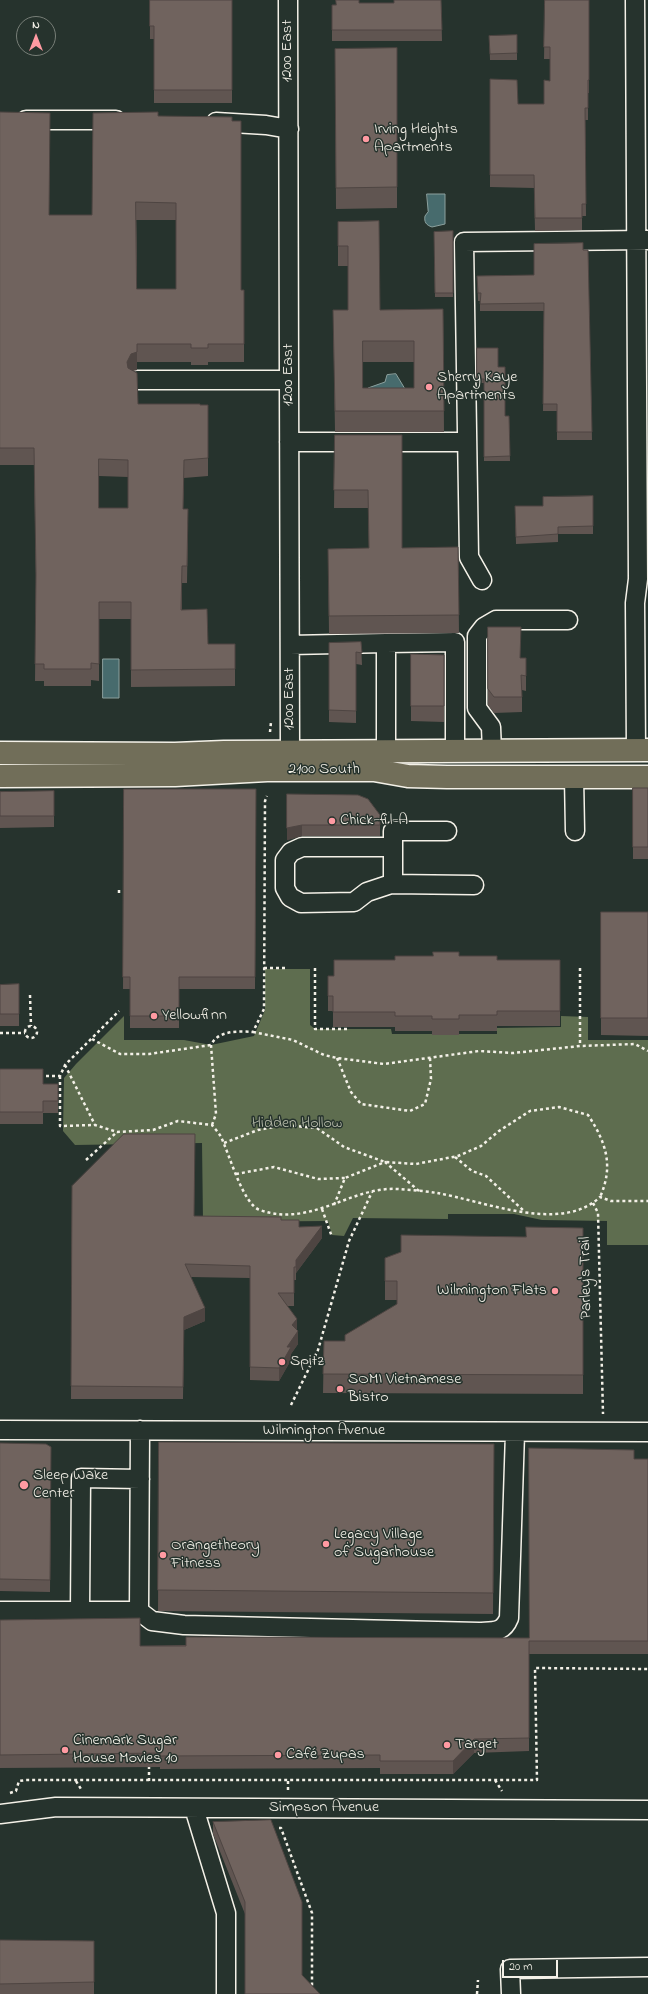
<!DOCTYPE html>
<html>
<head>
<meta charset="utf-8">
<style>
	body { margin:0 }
	#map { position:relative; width:648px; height:1994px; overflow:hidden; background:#26332d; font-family:"Indie Flower",sans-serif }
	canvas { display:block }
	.north { position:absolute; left:16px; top:16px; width:40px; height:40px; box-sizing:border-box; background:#26332d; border:1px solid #787f78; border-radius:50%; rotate:0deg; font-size:11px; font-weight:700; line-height:16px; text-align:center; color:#f4f1e8 }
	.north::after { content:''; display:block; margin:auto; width:14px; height:18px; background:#ff9aa2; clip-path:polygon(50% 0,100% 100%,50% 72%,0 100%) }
	.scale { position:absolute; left:502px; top:1960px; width:56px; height:18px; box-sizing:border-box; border:2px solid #f4f1e8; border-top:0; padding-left:5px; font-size:12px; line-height:14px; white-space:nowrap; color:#f4f1e8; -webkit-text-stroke:3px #26332d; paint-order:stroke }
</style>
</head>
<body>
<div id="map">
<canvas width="648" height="1994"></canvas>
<div class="north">N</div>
<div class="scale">20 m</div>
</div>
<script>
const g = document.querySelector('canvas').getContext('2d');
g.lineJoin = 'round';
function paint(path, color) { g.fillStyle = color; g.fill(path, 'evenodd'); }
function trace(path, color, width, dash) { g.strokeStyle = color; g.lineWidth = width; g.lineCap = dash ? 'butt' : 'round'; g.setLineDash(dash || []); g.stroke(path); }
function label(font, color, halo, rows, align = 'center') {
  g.font = font + ' "Indie Flower",sans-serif'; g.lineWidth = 3; g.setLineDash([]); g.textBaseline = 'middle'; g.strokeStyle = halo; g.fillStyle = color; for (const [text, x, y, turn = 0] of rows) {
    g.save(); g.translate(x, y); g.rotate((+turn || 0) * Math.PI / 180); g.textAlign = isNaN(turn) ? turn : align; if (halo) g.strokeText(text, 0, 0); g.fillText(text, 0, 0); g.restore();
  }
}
const green = new Path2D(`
	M265 969H310V1025L315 1029H391L392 1034H497V1028L561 1027V1016L588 1017V1040H648V1245H607V1221L542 1220 514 1214H448V1219L353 1218 344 1236 332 1235 328 1221 203 1222 202 1143 75 1145 63 1131 64 1078 76 1064 124 1016V1040H184L211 1045 254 1036 265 1010Z`);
const water = new Path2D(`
	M427 194H445V224L432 227C426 225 424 222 425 216L428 212Z
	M396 374 405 389 373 398 368 388 385 382 387 375Z
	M103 659H119V698H103Z`);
const path = new Path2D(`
	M270 732 271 722
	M119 890V896
	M264 968H286
	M315 968V1029H348
	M580 968V1046
	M30 995 31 1026
	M25 1032a6 6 0 1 1 12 0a6 6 0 1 1-12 0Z
	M253 1032 293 1040 324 1055 337 1058 384 1064 479 1051 513 1053 580 1046 635 1044 648 1051
	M0 1033H25
	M92 1039 120 1054H149L211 1045
	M337 1058 351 1092 361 1104 410 1111 425 1104 431 1079 430 1058
	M65 1065 95 1125
	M40 1076H60L65 1065 119 1011
	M60 1076V1126L95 1125 117 1132 153 1130 178 1121 212 1125C215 1129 219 1133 221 1137 229 1153 243 1205 260 1210 311 1228 351 1186 398 1189 411 1190 425 1191 437 1193 484 1201 561 1234 600 1197L611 1201H648
	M212 1125 216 1114 211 1045C218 1030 239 1031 253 1032L264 1009 265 801 267 796
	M224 1143 258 1130 284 1125 317 1128 344 1147 385 1162 416 1164 458 1156 481 1146 499 1131 530 1111 559 1107 588 1115C606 1142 614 1166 600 1197
	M455 1157 472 1171 486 1176 524 1211
	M86 1160 117 1132
	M236 1174 274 1167 318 1179 345 1178
	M593 1203 598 1213 603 1414
	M334 1205 345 1178 385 1162 419 1191
	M322 1209 332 1237
	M291 1405 318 1350 349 1241 372 1192
	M495 1780 502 1791
	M76 1781 81 1789
	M149 1781V1763
	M288 1781V1790
	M10 1793 16 1791 19 1781 26 1780H537L535 1668 648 1669
	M279 1828H281L312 1913V1987
	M477 1994 478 1980`);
const minor = new Path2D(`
	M288 0 290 751
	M635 0 638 579 635 603 636 750
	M26 120H116
	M216 122 266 125 289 129
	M137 380H289
	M289 442H467
	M482 580 469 557 464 242 647 240
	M386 643 455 642V751
	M290 645 386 643V751
	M492 752 491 727 477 708V636L484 627 496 620H568
	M574 777 575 831
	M393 847H302L291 852 285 860V888L290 897 301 903 354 902 367 892 391 884 474 885
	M393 884V831H447
	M0 1430 648 1432
	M0 1611H139L140 1430
	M80 1611 81 1478 140 1479
	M139 1611 152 1621 184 1625 479 1632C494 1631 503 1633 509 1618L515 1433
	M194 1808 226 1913V1994
	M0 1814 56 1807 648 1810
	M511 1994 510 1969 648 1967`);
const major = new Path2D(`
	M0 753 175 754 224 752 648 750
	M0 776 175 775 267 770H374L408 776 447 777H648`);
const wall = new Path2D(`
	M150 0H232V103H154V39H150Z
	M441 0 442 41H332V5L359 3H394Z
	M545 0H589V93H588V120H585L586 216H582V230L535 231 534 188 490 187V79L518 104H544L550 81V59H544Z
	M517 35V60H490L489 36Z
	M397 48V208L336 209 335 49Z
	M0 112 49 215H92L158 116 241 290H244V362H208V365H191V362H137V370L133 371 138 404 208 405V476L184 478 183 509 188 526 187 583H182V610L208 644H235V686L131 687V619H99V681L91 680V686H44V681H35L36 583 34 465H0ZM136 220H176V289H137ZM99 476 128 477V508H99Z
	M338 222 380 310 443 309 444 432H335L333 310H348V266H338ZM363 362H414V388H363Z
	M453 231V297H435L434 232Z
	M583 250H588L592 440H557V411H543L544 311H480V301H478L477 276 534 275Z
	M477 348 498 367 505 416H509L510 461H484V383H477Z
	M335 435H402V548L458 547 459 633 329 634 328 549 369 548 368 508H334Z
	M593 496V534H558V542L516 544 515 506H543Z
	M488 627 520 658H526V691L522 690V712L494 713 488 705Z
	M361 642 362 665 356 664V723L329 722V643Z
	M411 654 444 655V722L411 721Z
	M633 788H648V859H633Z
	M124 789H256L255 989H179V1028H130V989H123Z
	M54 791V827L0 828V792Z
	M287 794 380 815V836H302L287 840Z
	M601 912H648V1036L601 1035Z
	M459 956 497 960H560V1026H497V1031H459V1035H432V1031H395V1027H333V1011H328V976H334L395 960Z
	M19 984V1026H0V985Z
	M0 1069 43 1084H58V1113H43V1124H0Z
	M72 1186 195 1216 281 1220 299 1227 322 1238 296 1273V1280H294V1306H287L297 1330 298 1344 291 1354V1360L279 1381 250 1380V1278L191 1277 205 1321 184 1330 183 1399H71Z
	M583 1228V1394L323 1393 324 1341H345L397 1305V1300H385V1258Z
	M159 1442 494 1444 493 1614 158 1611Z
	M0 1443 51 1447 50 1592 0 1591Z
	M634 1459H648V1654H529V1751L474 1753 453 1774H380V1768L160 1769V1767L0 1768V1620L140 1646 529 1638Z
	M271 1820 245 1914 213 1834V1822Z
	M0 1940 94 1941V1994H0Z`);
const shadedWall = new Path2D(`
	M137 352V370L131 371 127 380V362L131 354Z
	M302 825V836L287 840V828Z
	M322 1226V1238L296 1273V1280V1260Z
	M205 1308V1321L184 1330 183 1399 184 1317Z
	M297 1319V1332L292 1325Z
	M298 1331V1344L291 1354V1360L279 1381V1368L287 1347Z
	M474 1739V1753L453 1774V1761Z`);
const building = new Path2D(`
	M150 0H232V90H154V26H150Z
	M336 0H359V3H394V0H441L442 30H332V5H336Z
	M545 0H589V80H588V108H585L586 204H582V218H535L534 175H490V79L517 80 518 104H544V80L550 81V47H544Z
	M517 35V53L490 54 489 36Z
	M397 48V187L336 188 335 49Z
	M0 112 50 113 49 215H92L93 113 158 112V116L232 117V121H241V290H244V344H208V348H191V344H137V352L131 354 127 362 128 368 137 373 138 404H200V405H208V458L184 460 183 509H188L187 566H182L181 610 207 609 208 644H235V669L131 670V602H99V664L91 663V669H44V664H35L36 574 34 448H0ZM136 202 176 203V289H137ZM99 459 128 460V508H99Z
	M379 221 380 310 443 309 444 411H335L333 310H348V246H338V222ZM363 341H414V388H363Z
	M453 231V293H435L434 232Z
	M583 243V250H588L592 432H557V404H543L544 303 480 304 481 293H478L477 276 534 275V244Z
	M477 348H498V367H505V416H509L510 456 484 457V379H477Z
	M335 435H402V548L458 547 459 615 329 616 328 549 369 548 368 490H334Z
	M593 496V526L558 527V534L516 537 515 506H543V497Z
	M488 627H521L520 658H526V676L521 675 522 697H494L488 689Z
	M361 642 362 653 356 652V711L329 710V643Z
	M411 654 444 655V706H411Z
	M633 788H648V847H633Z
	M124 789H256L255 977H179V1016H130V977H123Z
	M54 791V816H0V792Z
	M287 794 358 795 368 799 380 815V825H302L287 828Z
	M601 912H648V1018H601Z
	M433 952H459V956H497V960H560V1011H497V1015H459V1019H432V1016H395V1012H333V996H328V976H334V960H395V956H433Z
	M19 984V1014H0V985Z
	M0 1069H43V1084H58V1101H43V1112H0Z
	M124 1134H195L194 1216 281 1217V1220H299V1227L322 1226 296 1260V1267H294V1293H278L297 1319 292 1325 298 1331 287 1347H291L279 1368 250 1367V1266L185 1264 205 1308 184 1317 183 1387 71 1386 72 1186Z
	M526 1227 583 1228V1375L323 1374 324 1341H345V1335L397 1304V1281H385V1258L401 1252V1235L526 1237Z
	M159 1442 494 1444 493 1593 158 1590Z
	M0 1443 46 1444 51 1447 50 1580 0 1579Z
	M529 1448 634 1450V1459H648V1641H529V1738L474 1739 453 1761H380V1755L160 1756V1753L0 1755V1620L140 1618V1646H186V1637L529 1638Z
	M271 1820 302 1902V1975L320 1994H245V1902L213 1822Z
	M0 1940 94 1941V1982L0 1984Z`);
const markers = [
	[366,139,4,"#ff9aa2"],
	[429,387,4,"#ff9aa2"],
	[332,821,4,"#ff9aa2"],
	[154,1016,4,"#ff9aa2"],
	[555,1291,4,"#ff9aa2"],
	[282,1362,4,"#ff9aa2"],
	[340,1389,4,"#ff9aa2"],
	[24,1485,5,"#ff9aa2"],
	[326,1544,4,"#ff9aa2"],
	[163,1555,4,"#ff9aa2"],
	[447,1745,4,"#ff9aa2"],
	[65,1750,4,"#ff9aa2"],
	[278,1755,4,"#ff9aa2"]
];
const streetNames = [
	["1200 East",288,51,-90],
	["1200 East",289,375,-90],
	["1200 East",290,699,-90],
	["2100 South",324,770],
	["Parley's Trail",587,1278,-91],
	["Wilmington Avenue",324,1431],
	["Simpson Avenue",324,1808]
];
const poiNames = [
	["Irving Heights",374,130],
	["Apartments",374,148],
	["Sherry Kaye",437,378],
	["Apartments",437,396],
	["Chick-fil-A",340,821],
	["Yellowfinn",162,1016],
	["Wilmington Flats",547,1291,"right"],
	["Spitz",290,1362],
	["SOMI Vietnamese",348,1380],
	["Bistro",348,1398],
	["Sleep Wake",33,1476],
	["Center",33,1494],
	["Legacy Village",334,1535],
	["of Sugarhouse",334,1553],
	["Orangetheory",171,1546],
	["Fitness",171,1564],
	["Cinemark Sugar",73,1741],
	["House Movies 10",73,1759],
	["Target",455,1745],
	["Café Zupas",286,1755]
];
const parkNames = [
	["Hidden Hollow",297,1124]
];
paint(green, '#5e6d4f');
paint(water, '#476b6d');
trace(water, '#8ca19e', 1);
trace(minor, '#f4f1e8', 21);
trace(major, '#f4f1e8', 25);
trace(path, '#f4f1e8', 2.5, [3, 3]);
trace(minor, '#26332d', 18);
trace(major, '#716e59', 22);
paint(wall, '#605551');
paint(shadedWall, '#4e4542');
paint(building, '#70635e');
trace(building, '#4e4542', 1);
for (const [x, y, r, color] of markers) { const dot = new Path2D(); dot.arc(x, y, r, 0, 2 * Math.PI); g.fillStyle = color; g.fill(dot); trace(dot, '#26332d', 1.5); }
label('16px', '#f4f1e8', '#26332d', streetNames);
label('16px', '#f4f1e8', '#26332d', poiNames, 'left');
label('16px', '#b8bcab', '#26332d', parkNames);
</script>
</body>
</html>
